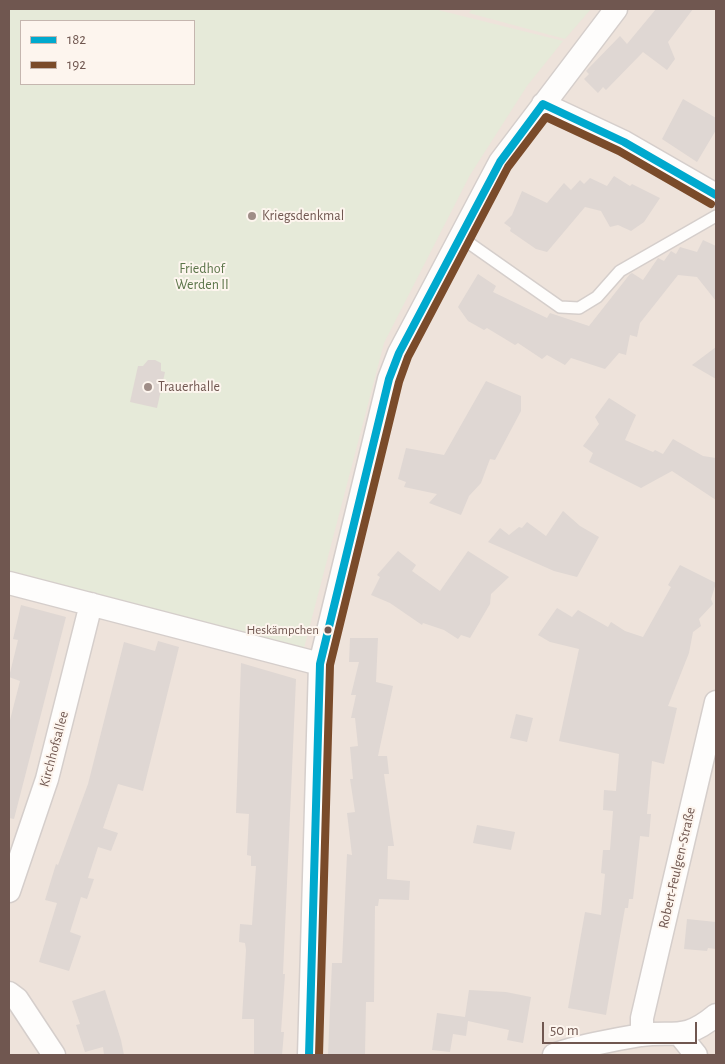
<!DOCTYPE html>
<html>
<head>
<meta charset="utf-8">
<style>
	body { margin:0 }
	#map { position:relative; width:725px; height:1064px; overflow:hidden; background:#f6f1ed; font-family:"Alegreya Sans",sans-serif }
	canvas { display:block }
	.frame { position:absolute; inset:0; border:10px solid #705750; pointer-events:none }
	.legend { position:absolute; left:20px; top:20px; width:175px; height:65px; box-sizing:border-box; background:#fdf5ee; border:1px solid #c5b6af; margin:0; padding:6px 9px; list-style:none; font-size:15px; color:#705750 }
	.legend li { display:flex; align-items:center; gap:10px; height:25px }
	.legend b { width:25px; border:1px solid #c5b6af }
	.scale { position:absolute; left:542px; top:1022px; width:155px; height:22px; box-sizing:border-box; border:2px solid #705750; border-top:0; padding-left:6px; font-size:15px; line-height:18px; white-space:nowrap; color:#705750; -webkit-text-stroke:4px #fdf5ee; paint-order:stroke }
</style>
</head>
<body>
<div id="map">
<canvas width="725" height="1064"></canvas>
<div class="frame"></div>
<ul class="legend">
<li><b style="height:6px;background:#00a9ce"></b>182</li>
<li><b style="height:6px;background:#7a4b2a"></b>192</li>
</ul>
<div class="scale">50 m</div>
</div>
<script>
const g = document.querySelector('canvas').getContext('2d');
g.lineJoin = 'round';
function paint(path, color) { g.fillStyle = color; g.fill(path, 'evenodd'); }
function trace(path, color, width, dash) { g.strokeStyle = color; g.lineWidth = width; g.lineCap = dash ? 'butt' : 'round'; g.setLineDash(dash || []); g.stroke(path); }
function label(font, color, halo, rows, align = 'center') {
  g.font = font + ' "Alegreya Sans",sans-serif'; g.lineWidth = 4; g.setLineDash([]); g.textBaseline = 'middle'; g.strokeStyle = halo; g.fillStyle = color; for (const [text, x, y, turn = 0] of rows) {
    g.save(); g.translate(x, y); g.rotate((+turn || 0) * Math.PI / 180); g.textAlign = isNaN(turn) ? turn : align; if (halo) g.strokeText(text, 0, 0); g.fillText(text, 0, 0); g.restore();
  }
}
const residential = new Path2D(`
	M9 9H716V1055H9ZM21 21H194V84H21Z`);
const green = new Path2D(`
	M9 9H434L563 41 527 86 470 175 384 343 304 648 9 571ZM21 21H194V84H21Z
	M472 9H591L565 39 469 13Z`);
const building = new Path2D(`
	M656 9H693L668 42 675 59 667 70 643 52 606 90 603 87 598 93 584 79 589 74 586 71 620 36 627 44Z
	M683 99 716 118V130L697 162 662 139Z
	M614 176 630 186 632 184 660 198 644 222 631 231 618 225 610 227 601 211 585 207 547 252 536 249 510 231 511 228 504 223 512 215 522 191 547 203 564 183 571 190 580 180 584 184 590 178 607 186Z
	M703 240 716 246V301L697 277 678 275 640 323 637 337 630 335 626 355 619 353 605 369 571 358 565 365 547 355 542 359 518 343 515 345 487 328 484 330 468 321 458 307 478 274 496 286 493 292 547 318 550 313 589 326 630 274 632 273 643 280 658 258 664 261 671 251 676 254 680 247 697 252Z
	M716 347V379L692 365Z
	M148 360H155L161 363V371L165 372 157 408 130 402 138 366H143Z
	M486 381 521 396V411L495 460 490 459 481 483 469 496 461 515 429 503 437 494 404 487 406 482 398 479 406 448 444 455Z
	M609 398 636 415 625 440 653 452 655 450 663 454 673 439 703 456 716 458V500L672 471 641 488 589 462 593 453 583 446 599 424 595 417Z
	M563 511 580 526 599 537 577 577 554 571 488 542 500 528 509 535 519 527 522 528 527 522 546 536Z
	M398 551 416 565 412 571 440 591 468 551 509 577 491 594 490 604 470 638 461 635 458 639 444 630 423 623 422 625 390 603 371 595 380 577 377 575Z
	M680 565 716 583 711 599 713 604 699 619 701 626 693 632 689 653 668 706 677 708 664 764 652 761 647 814H651L649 837 640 836 633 899H629L628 908H625L606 1015 568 1008 585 912 601 915 605 874 601 873 603 850H610L613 811 603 810 604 790 616 791 619 754 559 741 579 649 550 642 538 635 557 608 572 617 578 610 608 627 611 622 625 631 643 637 671 587 668 585Z
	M21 605 66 617 14 819 9 818V724L20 681 9 677 18 640 13 639Z
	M350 638H378L376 682 393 686 378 756H387L389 774H384L394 846H388L387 879 410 881 409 900 379 899 378 906H375L374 1002H366L365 1055H328L332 963H342L347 854 352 855 347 813 355 812 350 779H353L350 747 358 746 355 718H351L356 695H351L359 662H349Z
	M158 641 179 647 143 791 118 784 103 828 118 833 111 851 98 847 88 878 94 879 87 899 81 897 70 932 81 936 69 971 39 962 57 903 45 900 56 864 58 865 88 784 124 642 155 651Z
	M241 663 296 679 283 974H285L281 1032H284L282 1055H254V1019H242L246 950 245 943 239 942 240 924 252 925 256 866H251V856L247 855 249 814 236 813Z
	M516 714 533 718 527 742 510 738Z
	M477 825 515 832 511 850 473 843Z
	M687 919 716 922V949L708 948 707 951 684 949Z
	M105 990 121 1040 124 1055H104L103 1047 85 1052 76 1025 80 1024 72 1001Z
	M469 990 506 992 531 997 523 1043 507 1040 509 1030 468 1021 466 1036 453 1034 450 1052 432 1050 437 1013 465 1017Z`);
const lane = new Path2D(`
	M459 236 560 307 579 308 597 297 620 271 716 216`);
const street = new Path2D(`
	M543 104 624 142 716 195
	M9 583 320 664
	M9 891 47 779 91 604
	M9 993 17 999 54 1055
	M642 1035V1018L716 702
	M680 1035 696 1055
	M309 1055 320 664 389 379 399 353 500 162 616 9
	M554 1055C569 1048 623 1038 641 1035 675 1031 685 1041 716 1015`);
const bus1 = new Path2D(`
	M309 1055 320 664 389 379 399 353 500 162 543 104 624 142 716 195`);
const bus2 = new Path2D(`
	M319 1055 330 665 399 382 408 357 508 167 546 117 619 151 711 204`);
const markers = [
	[252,216,5,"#9f8d87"],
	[148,387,5,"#9f8d87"],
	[328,630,4.5,"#705750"]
];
const busNames = [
	["Heskämpchen",319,630]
];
const poiNames = [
	["Kriegsdenkmal",262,216],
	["Trauerhalle",158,387]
];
const parkNames = [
	["Friedhof",202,269],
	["Werden II",202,285]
];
const streetNames = [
	["Kirchhofsallee",54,749,-75],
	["Robert-Feulgen-Straße",677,868,-77]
];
paint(residential, '#eee3db');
paint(green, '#e6ead9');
paint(building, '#dfd7d3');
trace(lane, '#d5cecb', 14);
trace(street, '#d5cecb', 25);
trace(lane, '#fefdfc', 11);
trace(street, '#fefdfc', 22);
trace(bus1, '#00a9ce', 8);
trace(bus2, '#7a4b2a', 8);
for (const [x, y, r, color] of markers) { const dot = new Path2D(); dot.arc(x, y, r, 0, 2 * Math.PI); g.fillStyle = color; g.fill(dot); trace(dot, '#fdf5ee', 2); }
label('13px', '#705750', '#fdf5ee', busNames, 'right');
label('14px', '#705750', '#fdf5ee', poiNames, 'left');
label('14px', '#5c754a', '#fdf5ee', parkNames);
label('14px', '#705750', '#fdf5ee', streetNames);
</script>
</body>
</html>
